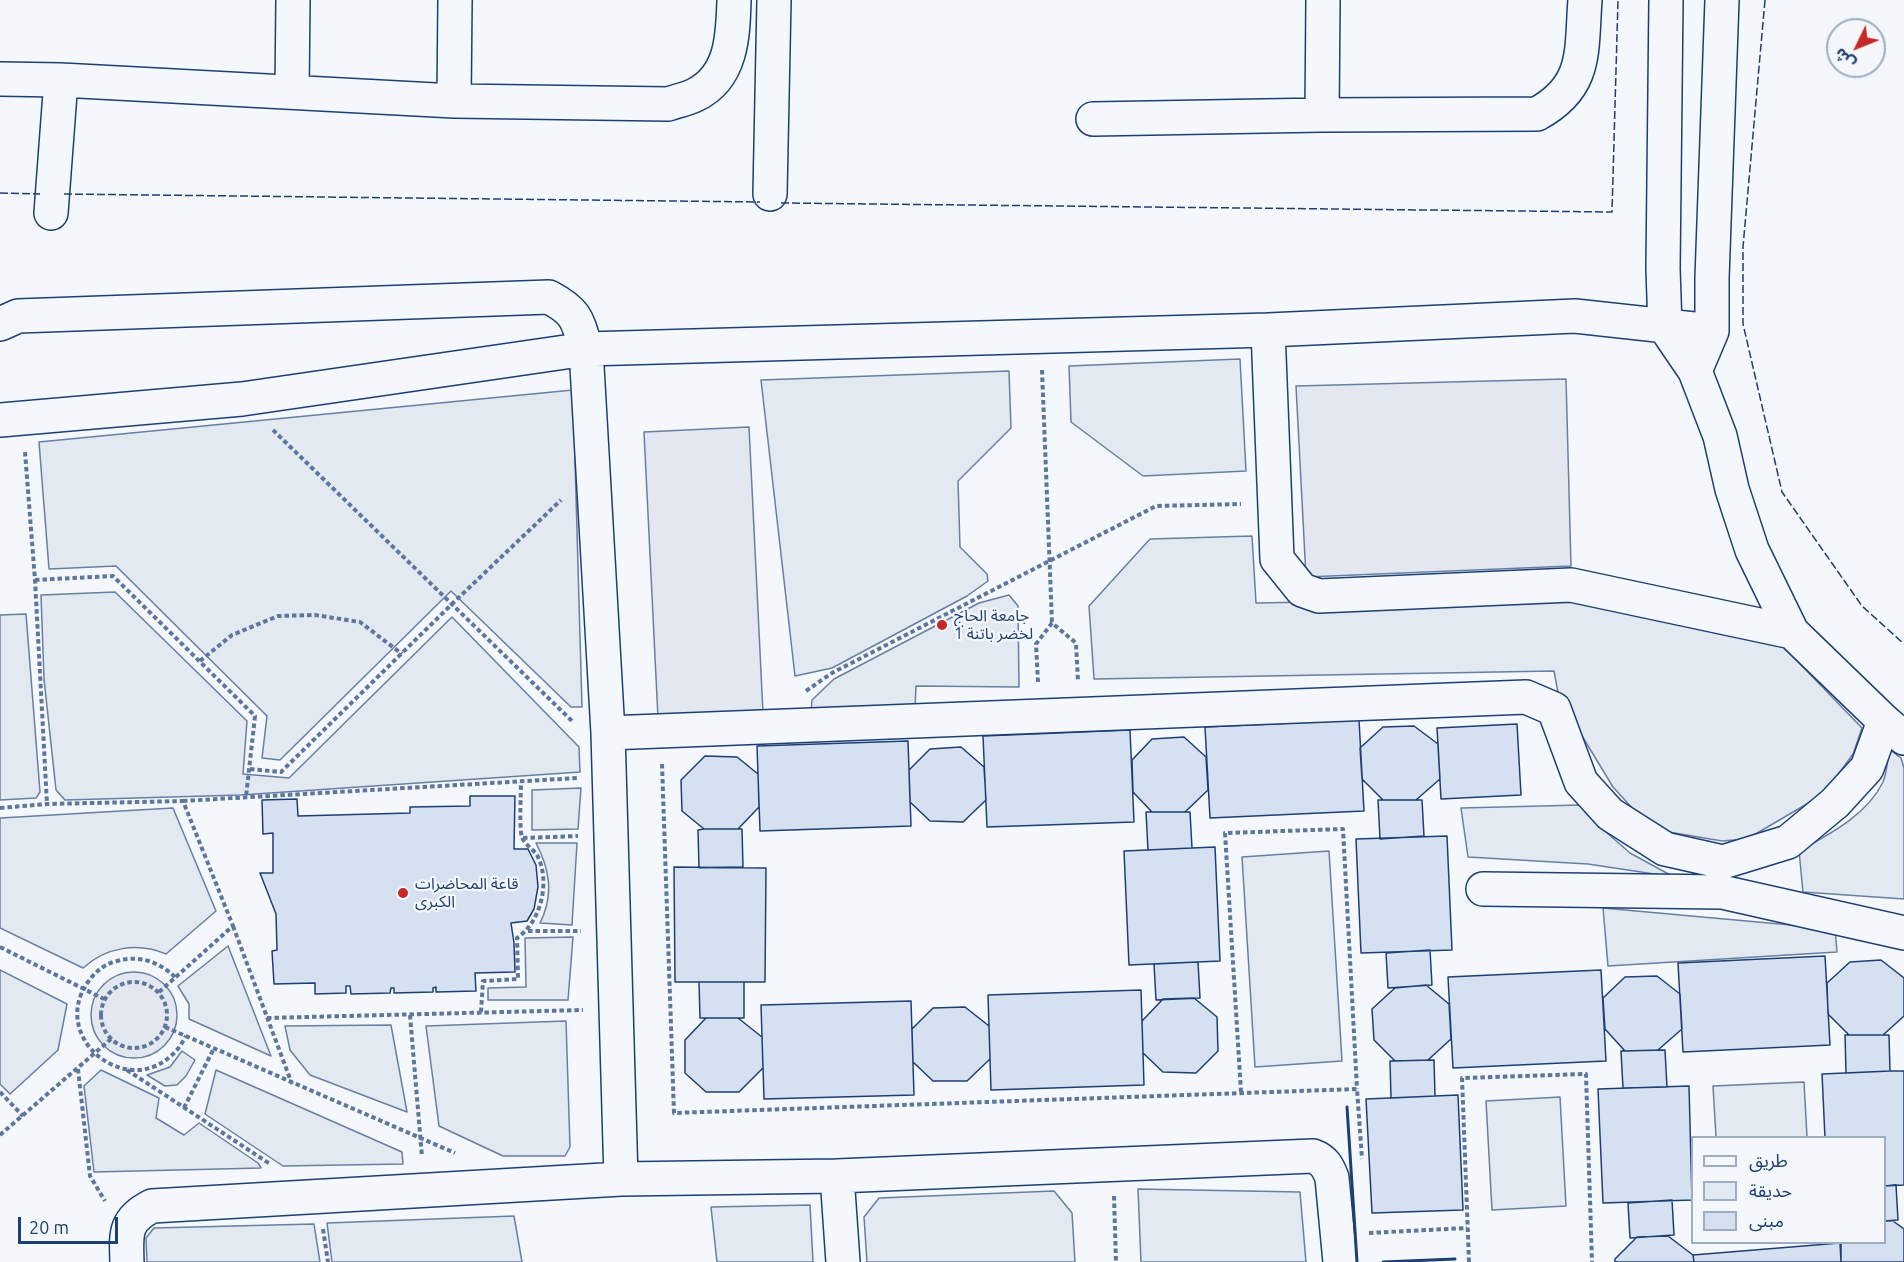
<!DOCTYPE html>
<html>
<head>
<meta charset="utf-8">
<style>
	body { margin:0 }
	#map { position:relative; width:1904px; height:1262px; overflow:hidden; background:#f4f7fb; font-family:Ubuntu,"Noto Sans Arabic",sans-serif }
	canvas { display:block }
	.legend { position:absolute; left:1691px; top:1136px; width:195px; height:108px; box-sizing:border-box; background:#f4f7fb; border:2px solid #9eadc5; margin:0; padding:8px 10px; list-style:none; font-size:18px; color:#1d3f73 }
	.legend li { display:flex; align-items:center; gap:12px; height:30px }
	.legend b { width:30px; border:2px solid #9eadc5 }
	.north { position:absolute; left:1826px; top:18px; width:60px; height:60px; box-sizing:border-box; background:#f4f7fb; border:2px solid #9eadc5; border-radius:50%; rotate:227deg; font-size:16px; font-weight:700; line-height:24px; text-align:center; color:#1d3f73 }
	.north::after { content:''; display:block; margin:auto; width:21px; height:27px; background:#c62828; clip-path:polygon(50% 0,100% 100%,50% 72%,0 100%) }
	.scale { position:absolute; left:18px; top:1217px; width:100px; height:27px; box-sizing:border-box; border:3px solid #1d3f73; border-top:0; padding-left:8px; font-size:18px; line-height:21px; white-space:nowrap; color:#1d3f73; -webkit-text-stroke:4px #f4f7fb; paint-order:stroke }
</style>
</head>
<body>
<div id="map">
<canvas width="1904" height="1262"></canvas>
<ul class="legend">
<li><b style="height:8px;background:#f4f7fb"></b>طريق</li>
<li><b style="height:16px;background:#e3e9f0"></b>حديقة</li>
<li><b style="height:16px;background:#d5e0f0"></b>مبنى</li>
</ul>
<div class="north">ش</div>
<div class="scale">20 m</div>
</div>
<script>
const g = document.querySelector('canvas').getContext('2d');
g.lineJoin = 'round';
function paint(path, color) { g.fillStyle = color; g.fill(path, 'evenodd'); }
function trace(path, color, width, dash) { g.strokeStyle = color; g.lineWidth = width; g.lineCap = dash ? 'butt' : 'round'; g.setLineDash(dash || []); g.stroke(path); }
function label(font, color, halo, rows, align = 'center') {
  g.font = font + ' Ubuntu,"Noto Sans Arabic",sans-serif'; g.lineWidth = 4.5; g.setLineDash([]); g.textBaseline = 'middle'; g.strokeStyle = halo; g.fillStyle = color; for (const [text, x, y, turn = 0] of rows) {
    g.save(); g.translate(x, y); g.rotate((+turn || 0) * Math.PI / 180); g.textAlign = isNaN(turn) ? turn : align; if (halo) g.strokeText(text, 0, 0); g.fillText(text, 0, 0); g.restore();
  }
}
const green = new Path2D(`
	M1240 359 1246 471 1143 476 1071 422 1069 366Z
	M1009 371 1011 428 958 481 960 547 987 574 988 581 967 596 832 668 795 676 761 380Z
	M573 390 582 707H571L451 591 280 760 262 758 267 716 116 566 49 569 39 442Z
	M1252 536 1256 603 1587 597 1774 637 1862 728 1853 754 1837 776 1817 798 1747 839 1722 841 1657 830 1634 810 1613 787 1559 698 1554 671 1094 679 1089 606 1150 539Z
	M115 592 247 721 243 774 289 778 452 617 579 747 580 772 241 795 65 800 56 790 44 679 41 595Z
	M1009 595 1018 606 1019 687 916 686 915 708 811 713 812 700 834 679 979 603Z
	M26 614 40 792 36 798 0 800V615Z
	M1889 749 1901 758 1904 768V899L1803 892 1799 851C1830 834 1867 815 1883 782 1887 772 1888 760 1889 749Z
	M581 788 578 829 532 830V790Z
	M1581 805 1598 825 1630 853 1674 877 1588 864 1468 857 1461 808Z
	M173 808 216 911 166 954C137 942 106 947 83 968L0 928V818Z
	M536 843H577L572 925 540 923C554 895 550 870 536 843Z
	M1329 851 1342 1061 1255 1067 1242 857Z
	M1603 908 1835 929 1837 952 1608 966Z
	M573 937 568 1000H488V988L526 987 525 938Z
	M228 946 271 1056 189 1019V1004L178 986Z
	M0 970 67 1004 58 1050 10 1094 0 1084Z
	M566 1021 570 1147 565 1156H503L439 1126 426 1026Z
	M391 1025 407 1112 310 1075 290 1050 285 1026Z
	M182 1051 195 1060 186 1076 177 1085 165 1086 147 1075 170 1067Z
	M101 1070 159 1098 156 1118 184 1135 199 1123 258 1163 261 1168 94 1172 84 1086Z
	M216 1070 402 1152 403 1164 283 1166 205 1114Z
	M1804 1082 1807 1137H1716L1713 1086Z
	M1560 1097 1566 1206 1492 1210 1486 1101Z
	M1138 1189 1300 1192 1306 1262H1141Z
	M1054 1191 1072 1213 1075 1262H867L864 1217 879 1198Z
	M810 1205 813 1262H717L711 1207Z
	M514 1216 522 1262H332L327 1223Z
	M314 1224 320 1262H147L146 1238 154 1228Z`);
const parking = new Path2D(`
	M1566 379 1571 566 1306 577 1296 386Z
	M749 427 763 713 658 718 644 432Z
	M91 1015a43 43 0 1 1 86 0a43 43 0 1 1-86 0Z`);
const building = new Path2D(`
	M1359 720 1364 811 1210 818 1205 727Z
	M1517 724 1521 795 1441 799 1437 728Z
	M1414 726 1438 744 1440 779 1416 800H1383L1362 779 1360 748 1383 727Z
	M1130 730 1134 822 987 827 983 736Z
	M1184 737 1206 757 1208 790 1185 812H1152L1133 792 1132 760 1152 739Z
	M908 741 911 826 760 831 757 746Z
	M961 747 984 767 986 800 963 822 930 821 910 802 909 770 930 749Z
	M705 756 737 757 758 774 759 807 738 829H704L682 811 681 780Z
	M470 796H515L514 849H528L536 865 538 887 534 909 527 921 511 923 514 943 515 972 475 973 476 991 436 992V987L433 988V992L394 993V988H391L390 993 351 994 350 986H346V993L315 994V983L274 984 272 951 277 950 276 914 260 873H273V833L263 834 262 800 297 799 298 816 410 813V807L470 806Z
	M1378 800H1422L1424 836 1380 839Z
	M1146 812H1190L1192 848 1148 850Z
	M704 829H742L743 867 699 868 698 830Z
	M1447 836 1452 950 1361 953 1356 839Z
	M1215 847 1220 961 1129 965 1124 851Z
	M674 867 766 868 765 982H675Z
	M1430 950 1432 985 1388 988 1386 953Z
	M1825 956 1830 1045 1683 1052 1678 963Z
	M1881 960 1904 978V1016L1883 1035H1849L1828 1014 1827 983 1850 962Z
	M1198 962 1200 998 1156 1000 1154 964Z
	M1601 970 1606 1061 1453 1068 1448 977Z
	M1657 976 1680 994 1682 1029 1658 1050 1625 1051 1605 1029 1603 998 1625 977Z
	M699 982H744V1018H700Z
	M1426 985 1449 1004 1451 1039 1428 1060 1395 1061 1374 1040 1372 1009 1395 988Z
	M1141 990 1144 1085 991 1090 988 995Z
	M1194 998 1217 1017 1218 1051 1196 1073 1163 1072 1143 1053 1142 1021 1163 999Z
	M911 1001 914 1095 764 1099 761 1005Z
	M965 1007 989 1026 990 1059 967 1081H933L913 1062 912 1029 933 1008Z
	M706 1018H738L762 1037 763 1068 739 1092H706L685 1073V1040Z
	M1845 1035H1889L1890 1071 1846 1073Z
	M1665 1050 1667 1087 1623 1088 1621 1051Z
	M1434 1060 1435 1096 1391 1098 1390 1061Z
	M1890 1071H1904V1185L1884 1186V1138H1825L1822 1074Z
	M1689 1086 1692 1200 1603 1203 1598 1089Z
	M1458 1095 1463 1210 1372 1213 1366 1099Z
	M1896 1185 1898 1220 1884 1221V1186Z
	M1672 1200 1674 1235 1630 1238 1628 1203Z
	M1884 1221H1893L1904 1229V1262H1841V1242H1884Z
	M1668 1236 1693 1255 1694 1262H1615V1259L1637 1237Z
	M1840 1243 1841 1262H1694L1693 1255Z`);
const path = new Path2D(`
	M1042 370 1052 623
	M273 430 573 722
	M25 452 35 580 47 804
	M35 580 113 576 255 716 246 797
	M200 661 232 635 278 616 315 615 360 622 402 654
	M1038 682 1036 644 1052 623 1076 643 1078 681
	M806 691 832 673 1156 506 1241 504
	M662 764 674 1113 1357 1089 1362 1159
	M250 769 281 772 452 604 561 500
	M183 801 577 778
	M0 808 47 804 183 801 233 926 158 993
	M523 838 578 836
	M233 926 292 1084
	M528 931H581
	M0 947 104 999
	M175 977C158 961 139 955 117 961 104 964 95 972 88 982 48 1038 129 1103 176 1051 180 1047 183 1041 186 1036
	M101 1015a33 33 0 1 1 66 0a33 33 0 1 1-66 0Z
	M481 1012 483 981 518 979 517 938C541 922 551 881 537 855 533 849 524 844 522 837 519 829 521 793 521 782
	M410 1015 422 1157
	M267 1018 583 1010
	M165 1027 455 1153
	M78 1069 90 1176 105 1201
	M127 1070 270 1164
	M0 1092 23 1116
	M1241 1092 1225 833 1343 829 1357 1089
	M184 1108 214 1048
	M0 1135 111 1039
	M1114 1196 1116 1262
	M323 1229 328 1262
	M1369 1233 1467 1228
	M1469 1262 1462 1078 1586 1074 1592 1262`);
const minor = new Path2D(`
	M1666 0 1663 269 1665 327 1695 371 1712 331V278L1722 0
	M0 79 61 80 454 101 668 104C677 101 687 99 695 95 732 77 733 36 734 0
	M292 92 293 0
	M454 101 455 0
	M1322 115 1323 0
	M1093 119 1322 115 1537 114C1588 86 1581 51 1585 0
	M770 194 774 0
	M51 213 61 80
	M0 324 18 316 549 297C577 312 577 319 586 349L608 733 621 1179
	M1268 330 1277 559 1302 590 1319 596 1571 585 1792 632
	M1695 371 1720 436 1732 489 1752 550 1792 632 1884 721 1904 738
	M0 420 242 399 586 349 1268 330 1575 316 1712 331
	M608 733 1526 697 1554 709 1581 782 1610 814 1665 849 1723 862 1788 842 1835 803 1867 768 1884 721
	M1483 889 1722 892 1904 933
	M837 1176 843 1262
	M127 1262C126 1234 124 1220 152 1206L621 1179 837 1176 1313 1156C1324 1160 1328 1167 1332 1178L1340 1262`);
const fence = new Path2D(`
	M1765 0 1743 247V324L1782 492 1862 606 1904 644
	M0 193 40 194
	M64 194 760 202
	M781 203 1612 212 1618 0`);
const wall = new Path2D(`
	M1347 1107 1357 1262
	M1383 1262 1455 1259`);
const markers = [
	[942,625,6,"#c62828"],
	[403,893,6,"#c62828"]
];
const poiNames = [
	["جامعة الحاج",954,616],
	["لخضر باتنة 1",954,634],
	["قاعة المحاضرات",415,884],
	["الكبرى",415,902]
];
paint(green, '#e3e9f0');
trace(green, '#687fa3', 1.5);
paint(parking, '#e3e8f0');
trace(parking, '#687fa3', 1.5);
paint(building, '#d5e0f0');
trace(building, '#1d3f73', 1.5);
trace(minor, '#1d3f73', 36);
trace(path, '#5e769c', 4, [4.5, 3]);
trace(minor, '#f4f7fb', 33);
trace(fence, '#1d3f73', 1.5, [8, 3]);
trace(wall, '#1d3f73', 3);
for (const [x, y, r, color] of markers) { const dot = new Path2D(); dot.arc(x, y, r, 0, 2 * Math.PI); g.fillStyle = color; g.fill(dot); trace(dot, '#f4f7fb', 2); }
label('16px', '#1d3f73', '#f4f7fb', poiNames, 'left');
</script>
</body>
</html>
